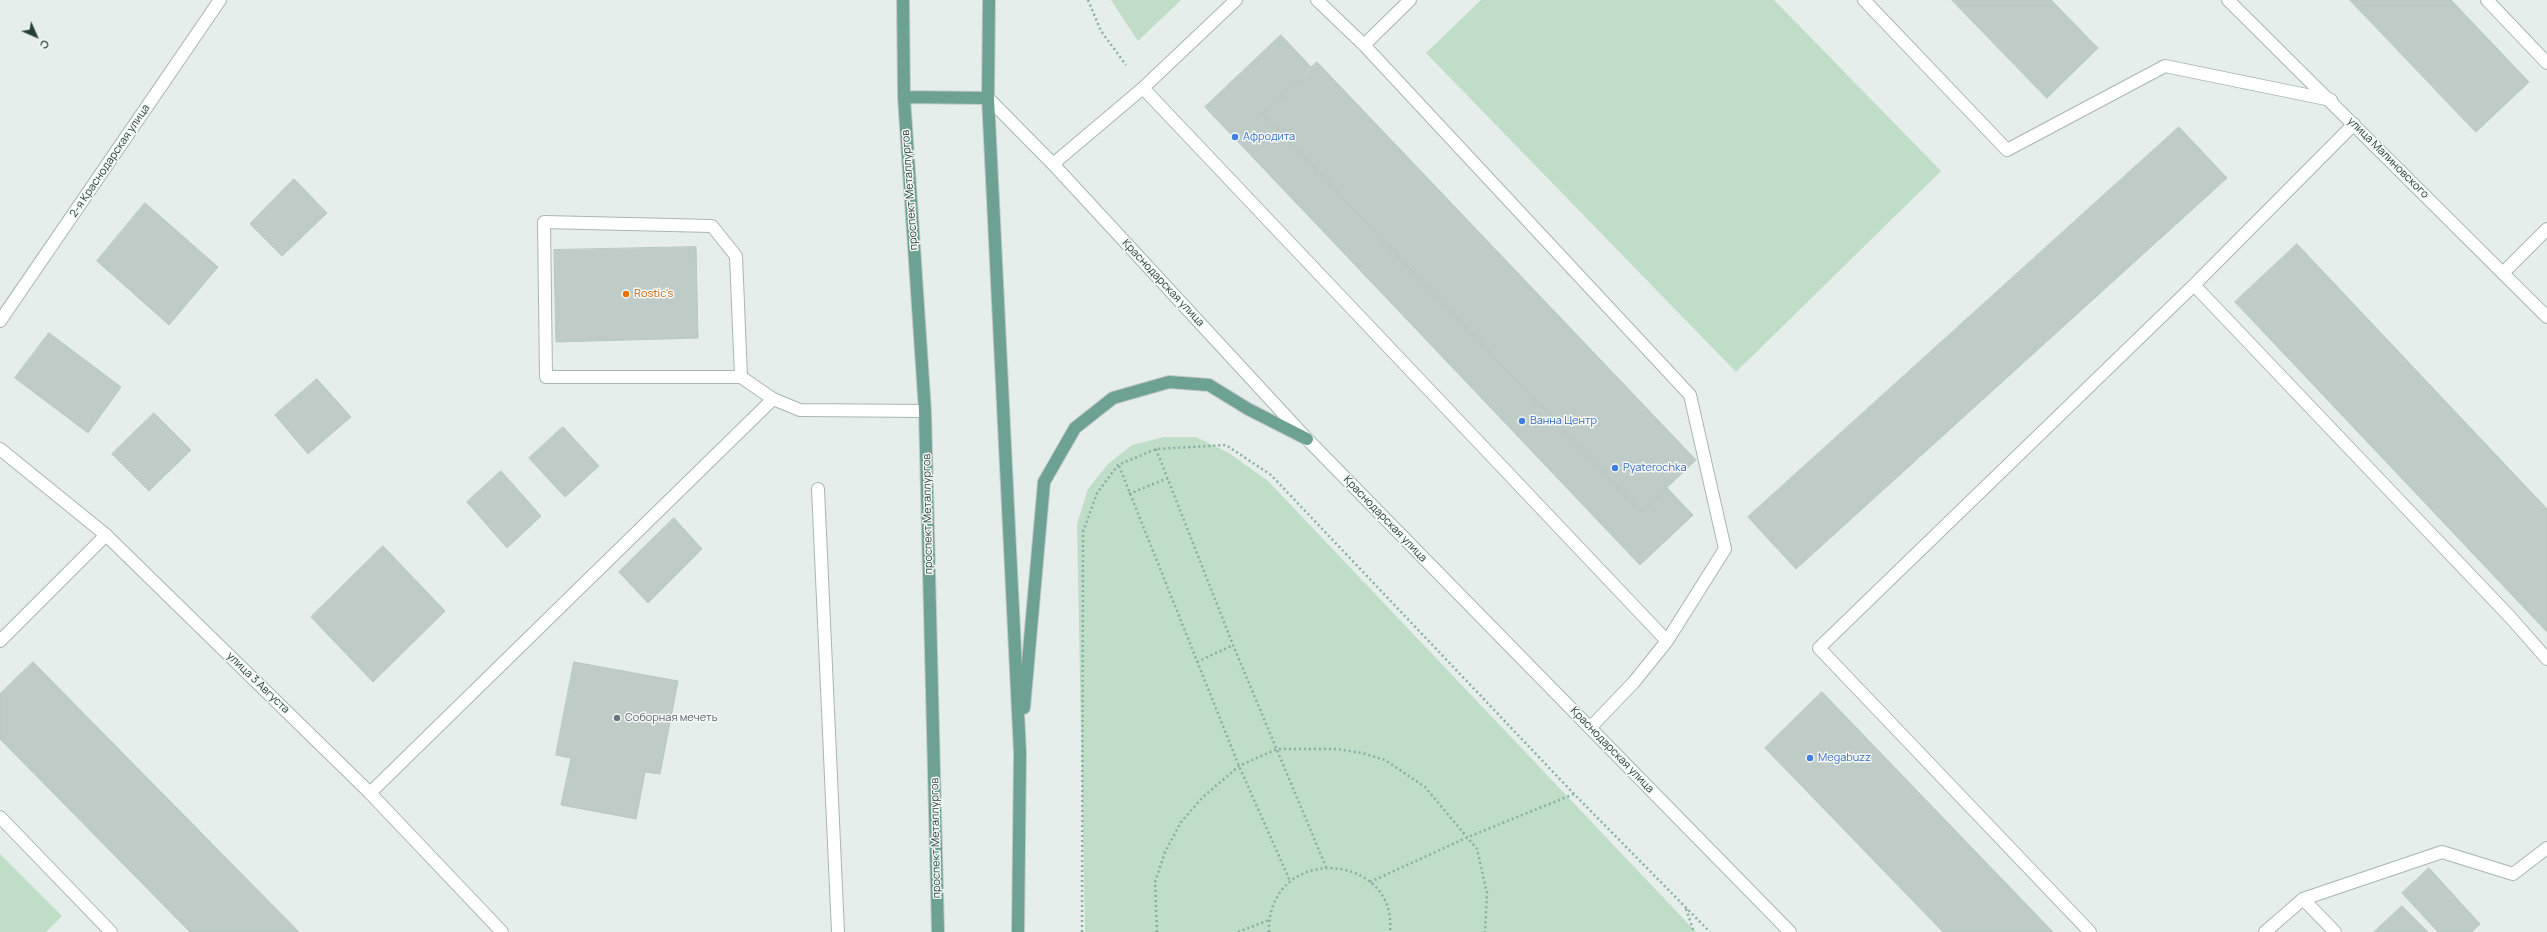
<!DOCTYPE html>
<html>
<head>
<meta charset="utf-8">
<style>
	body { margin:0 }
	#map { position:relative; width:2547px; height:932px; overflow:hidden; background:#e5eeea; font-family:Manrope,sans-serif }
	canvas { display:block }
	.north { position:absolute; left:16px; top:16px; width:40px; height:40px; -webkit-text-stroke:3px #f6faf8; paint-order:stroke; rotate:135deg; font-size:11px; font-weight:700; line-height:16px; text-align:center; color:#253f38 }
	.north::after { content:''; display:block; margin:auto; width:14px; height:18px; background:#253f38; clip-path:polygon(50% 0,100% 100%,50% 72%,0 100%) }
</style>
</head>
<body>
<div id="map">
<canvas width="2547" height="932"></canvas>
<div class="north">С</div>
</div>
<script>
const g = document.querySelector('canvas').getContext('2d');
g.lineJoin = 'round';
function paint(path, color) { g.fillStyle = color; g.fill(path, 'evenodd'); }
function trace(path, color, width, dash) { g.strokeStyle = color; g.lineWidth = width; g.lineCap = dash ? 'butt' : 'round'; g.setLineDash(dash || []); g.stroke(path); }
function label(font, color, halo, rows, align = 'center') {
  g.font = font + ' Manrope,sans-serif'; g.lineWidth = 3; g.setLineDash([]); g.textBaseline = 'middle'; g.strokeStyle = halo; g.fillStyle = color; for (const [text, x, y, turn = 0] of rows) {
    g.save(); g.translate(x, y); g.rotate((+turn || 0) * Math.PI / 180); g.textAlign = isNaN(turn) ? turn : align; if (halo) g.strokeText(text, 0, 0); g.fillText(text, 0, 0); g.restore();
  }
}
const green = new Path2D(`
	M1111 0H1181L1138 41Z
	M1481 0H1774L1941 171 1736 372 1426 53Z
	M1164 437H1196L1229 453 1268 481 1696 932H1085L1077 524 1088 489 1108 464 1132 445Z
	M0 854 62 916 46 932H0Z`);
const building = new Path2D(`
	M1952 0H2051L2098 48 2047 98Z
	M2350 0H2451L2529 82 2476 132Z
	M1281 35 1312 68 1263 114 1641 512 1667 488 1693 515 1640 565 1205 107Z
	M1317 62 1696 460 1641 512 1263 114Z
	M2179 127 2227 178 1796 569 1748 517Z
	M294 179 327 213 282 256 250 224Z
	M145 203 218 267 169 325 97 261Z
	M2297 244 2547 509V632L2235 302Z
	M696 247 698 338 556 342 554 250Z
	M49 333 121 387 88 433 15 378Z
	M317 379 351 417 308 454 275 415Z
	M154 413 191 450 149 491 112 454Z
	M563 427 599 466 565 497 529 458Z
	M501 471 541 516 507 548 467 502Z
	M674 518 702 549 648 603 619 572Z
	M383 546 445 611 373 682 311 617Z
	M33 662 299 932H190L0 739V694Z
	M574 662 678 681 660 774 645 772 636 819 561 805 571 758 556 755Z
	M1822 692 2053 932H1943L1765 748Z
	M2429 868 2480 924 2472 932H2438L2402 893Z
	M2402 906 2428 932H2374Z`);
const path = new Path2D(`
	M1088 0 1101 31 1126 65
	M1156 449 1233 645 1326 867
	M1119 466 1239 766 1290 881
	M1129 494 1168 478
	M1197 662 1233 645
	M1370 882 1468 837 1574 794
	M1686 909 1694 932
	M1082 932 1083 532 1097 493 1118 465 1156 449 1226 445 1271 475 1574 794 1710 932
	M1157 932 1155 882 1165 852 1181 822 1203 797 1239 766 1277 749H1337L1362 753 1385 760 1425 787 1477 849 1487 893 1485 932
	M1238 932 1269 920
	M1269 932C1267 843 1398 851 1390 932`);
const service = new Path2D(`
	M1317 0 1364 45
	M1410 0 1364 45 1690 395 1725 549 1667 641 1634 682 1590 728
	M1864 0 2007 150 2165 66 2331 100
	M2487 0 2547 63
	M1143 88 1667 641
	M2354 124 2194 285 2511 618 2547 659
	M1053 164 1143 88 1236 0
	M2503 273 2547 229
	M741 377 736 256 712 226 544 222 546 377H741L773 399 800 410 925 411
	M818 489 838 932
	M0 641 106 535
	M370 793 773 399
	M0 817 111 932
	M2303 899 2335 932
	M2090 932 1819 648 2194 285
	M2265 932 2303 899 2442 852 2513 874 2547 848`);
const minor = new Path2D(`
	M2228 0 2547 317
	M0 321 220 0
	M0 449 106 535 370 793 502 932`);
const secondary = new Path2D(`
	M988 98 1053 164 1307 439 1790 932`);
const primary = new Path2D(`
	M903 0 904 97 925 411 938 932
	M989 0 988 98 1020 753 1018 932
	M904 97 988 98
	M1024 708 1044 482 1075 428 1113 398 1169 382 1209 385 1248 409 1307 439`);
const markers = [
	[1235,137,4,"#3f7fe0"],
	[626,294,4,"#e8710a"],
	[1522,421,4,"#3f7fe0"],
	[1615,468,4,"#3f7fe0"],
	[617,718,4,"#6b7280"],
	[1810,758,4,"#3f7fe0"]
];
const shopNames = [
	["Афродита",1243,137],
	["Ванна Центр",1530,421],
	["Pyaterochka",1623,468],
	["Megabuzz",1818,758]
];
const streetNames = [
	["улица Малиновского",2388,158,45],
	["2-я Краснодарская улица",110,161,-56],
	["проспект Металлургов",910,190,-94],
	["Краснодарская улица",1163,283,47],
	["проспект Металлургов",928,514,-91],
	["Краснодарская улица",1385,519,46],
	["улица 3 Августа",258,683,44],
	["Краснодарская улица",1612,750,46],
	["проспект Металлургов",936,838,-91]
];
const foodNames = [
	["Rostic's",634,294]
];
const worshipNames = [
	["Соборная мечеть",625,718]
];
paint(green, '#c0ddc7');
paint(building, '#becbc6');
trace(building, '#b8c7c1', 1);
trace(service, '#a8b6b1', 14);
trace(minor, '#a8b6b1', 14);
trace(secondary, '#a4b9b1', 14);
trace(primary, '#c2c9c7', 14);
trace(path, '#87b0a3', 2.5, [2, 3]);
trace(service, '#fff', 12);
trace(minor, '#fff', 12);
trace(secondary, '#fff', 12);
trace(primary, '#6ca193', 12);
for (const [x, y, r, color] of markers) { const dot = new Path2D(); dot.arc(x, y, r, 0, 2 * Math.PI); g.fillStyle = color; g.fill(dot); trace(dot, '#f6faf8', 1.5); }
label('11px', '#366cbe', '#f6faf8', shopNames, 'left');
label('11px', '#253f38', '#f6faf8', streetNames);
label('11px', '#c56008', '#f6faf8', foodNames, 'left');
label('11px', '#5b616d', '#f6faf8', worshipNames, 'left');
</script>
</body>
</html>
